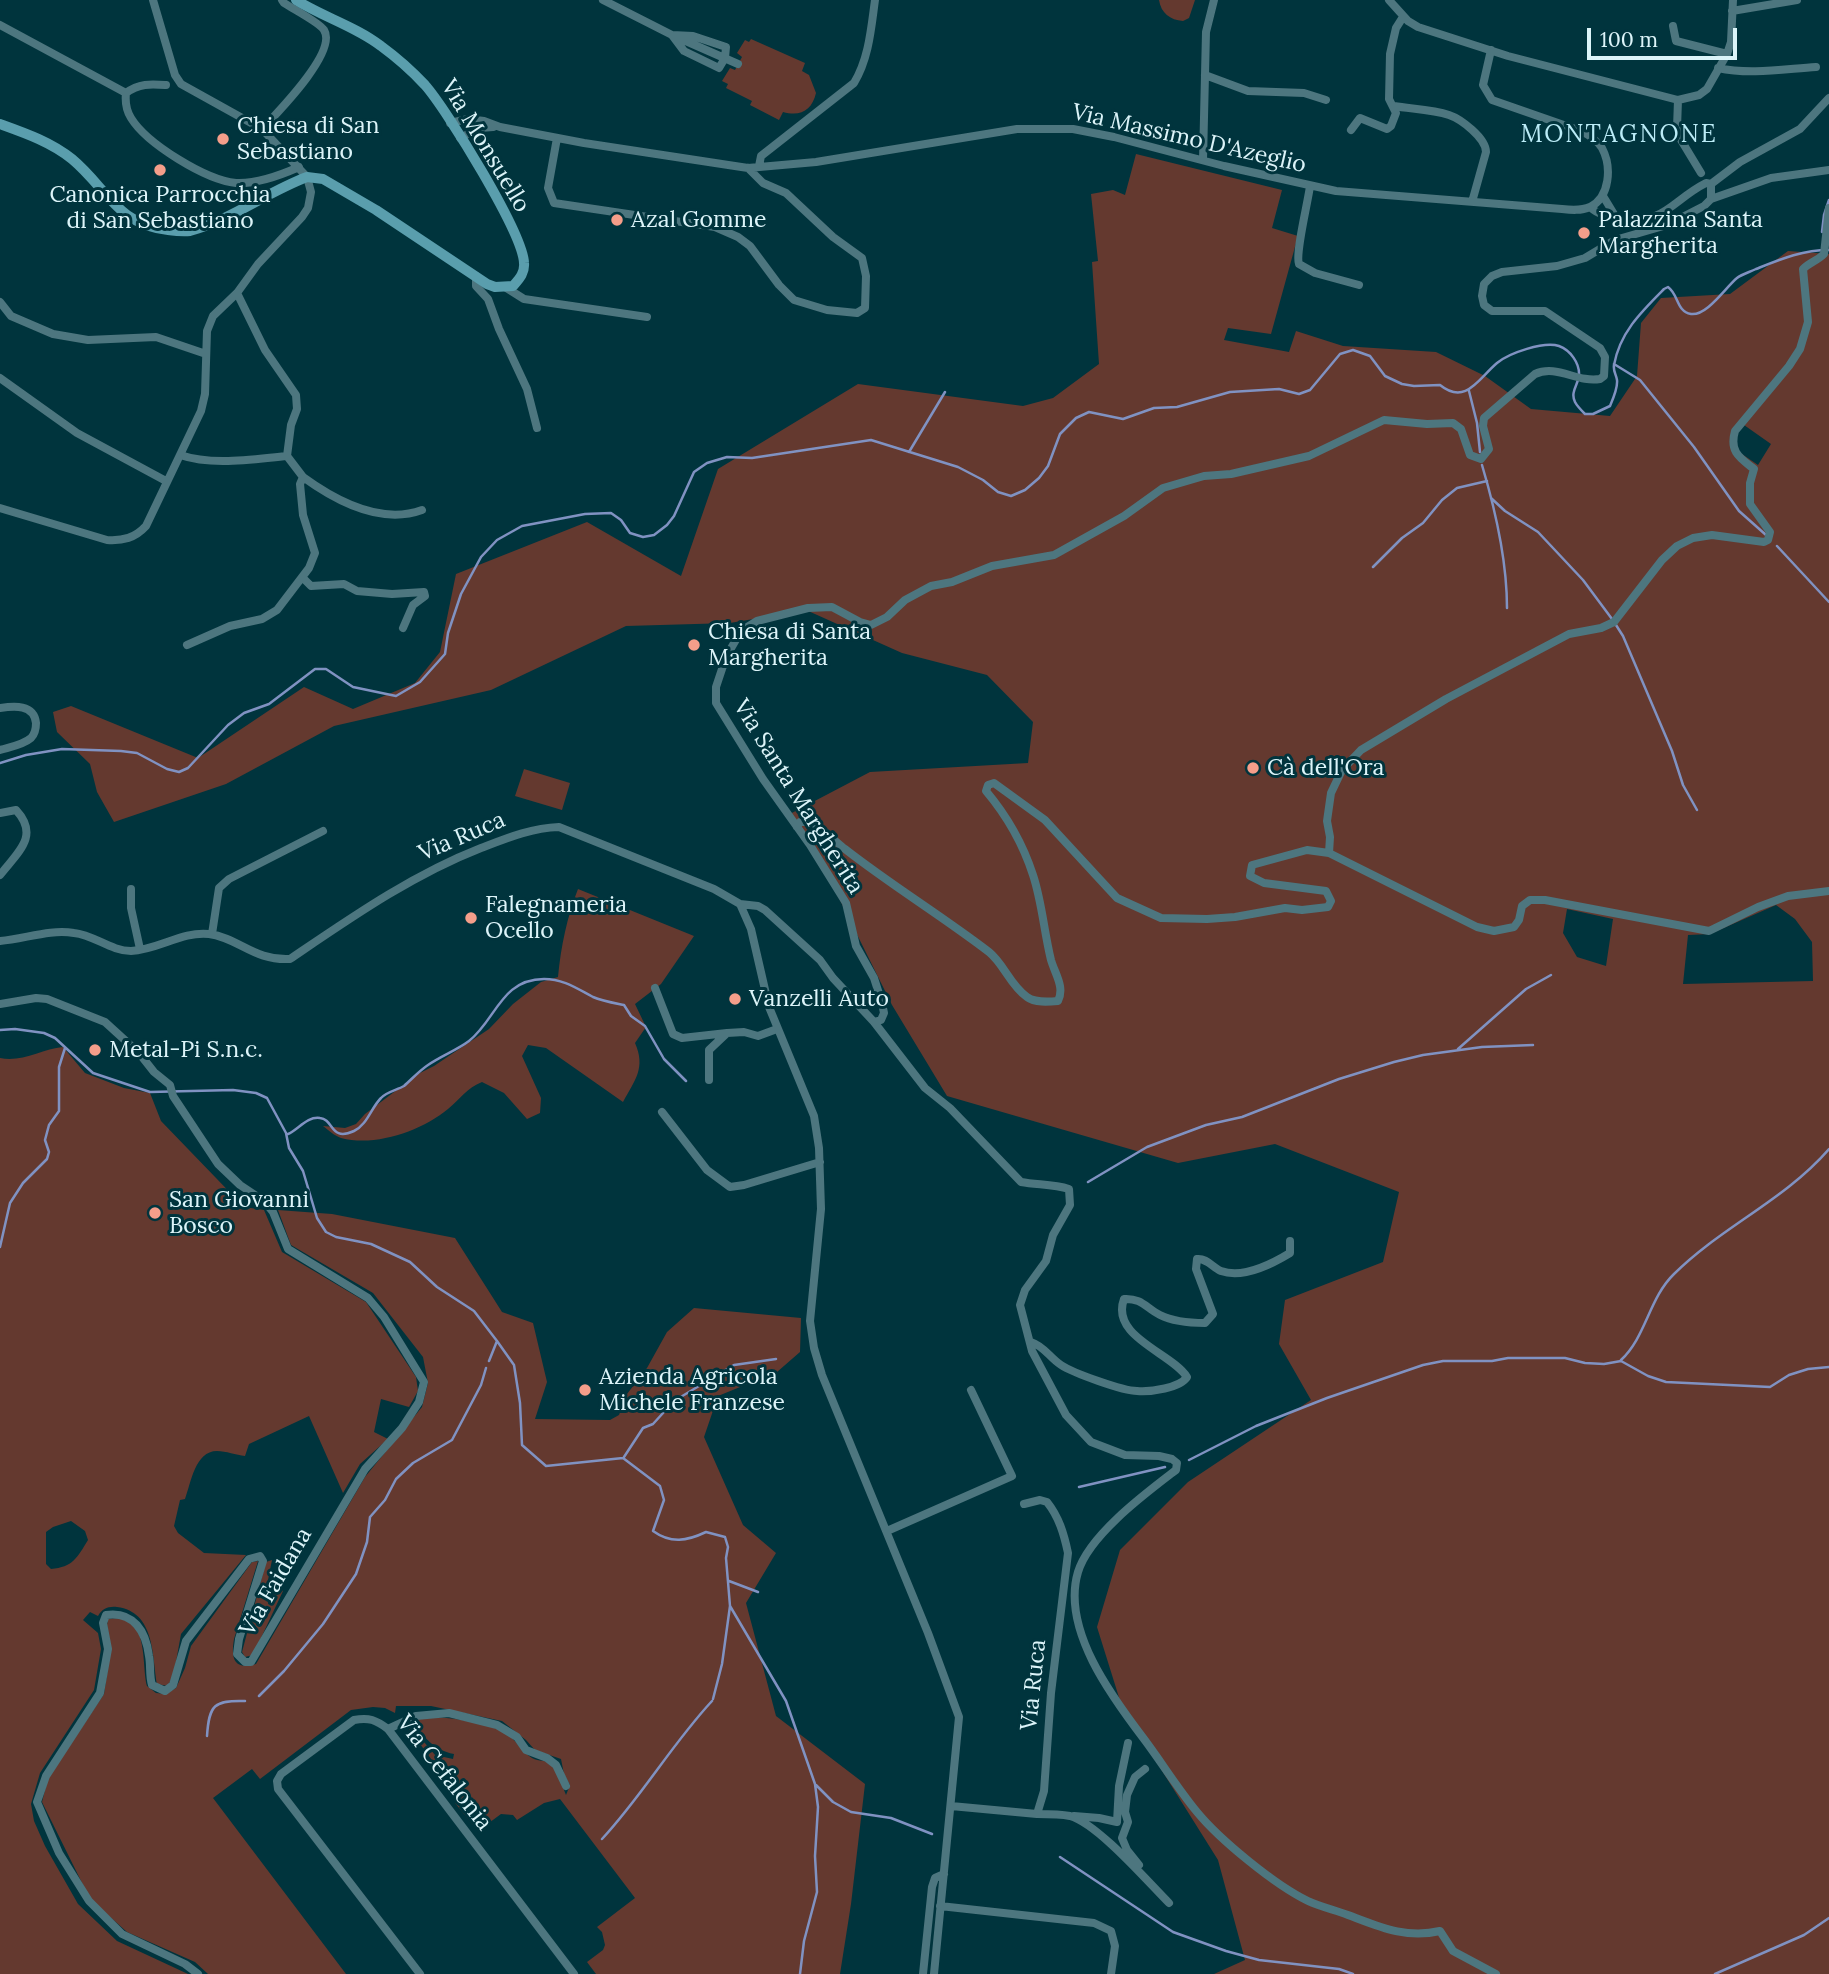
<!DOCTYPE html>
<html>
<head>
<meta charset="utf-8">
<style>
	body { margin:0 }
	#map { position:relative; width:1829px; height:1974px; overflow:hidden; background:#00343d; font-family:Lora,serif }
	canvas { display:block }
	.scale { position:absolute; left:1587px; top:28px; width:150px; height:32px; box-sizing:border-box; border:4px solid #dcf4f9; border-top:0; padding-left:9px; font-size:21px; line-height:24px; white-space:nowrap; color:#dcf4f9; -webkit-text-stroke:5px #00343d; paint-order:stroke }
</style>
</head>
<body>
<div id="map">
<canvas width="1829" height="1974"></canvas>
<div class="scale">100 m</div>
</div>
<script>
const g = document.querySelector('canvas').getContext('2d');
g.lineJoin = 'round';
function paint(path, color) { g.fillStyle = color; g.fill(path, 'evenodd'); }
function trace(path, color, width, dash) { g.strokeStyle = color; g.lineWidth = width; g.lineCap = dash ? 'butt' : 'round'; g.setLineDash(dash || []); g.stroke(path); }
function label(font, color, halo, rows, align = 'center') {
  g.font = font + ' Lora,serif'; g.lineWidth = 6; g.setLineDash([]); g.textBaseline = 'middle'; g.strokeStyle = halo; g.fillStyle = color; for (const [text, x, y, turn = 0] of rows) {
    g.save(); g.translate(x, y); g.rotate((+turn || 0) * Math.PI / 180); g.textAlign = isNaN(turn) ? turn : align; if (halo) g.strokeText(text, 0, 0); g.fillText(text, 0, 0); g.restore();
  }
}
const green = new Path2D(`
	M1159 0H1195L1189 18 1183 21C1170 20 1161 13 1159 0Z
	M751 39 805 63 802 71 809 75 816 93C812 110 801 117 783 112L779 120 750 105 752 101 726 88 728 84 722 81 730 68 735 70 742 57 737 53 745 40 749 42Z
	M1136 154 1282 190 1272 228 1298 236 1271 334 1228 328 1224 340 1289 352 1296 331 1343 346 1436 352 1485 376 1531 409 1610 416 1637 376 1641 323 1661 298 1730 294 1788 251 1829 254V1974H1214L1245 1960 1218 1860 1122 1707 1097 1627 1120 1550 1188 1482 1311 1400 1279 1344 1285 1300 1383 1262 1399 1192 1275 1144 1178 1163 947 1096 892 1005 830 880 788 815 870 772 1028 763 1033 722 987 675 902 653 806 610 730 623 626 626 491 690 334 726 226 784 114 822 97 792 90 764 57 732 53 712 71 706 198 758 304 687 353 709 415 683 440 652 456 574 587 522 681 576 718 469 858 384 1023 406 1053 398 1099 364 1092 262 1098 261 1091 194 1113 190 1125 195ZM1744 425 1771 444 1758 465 1736 450V435ZM1776 905 1795 919 1812 942 1813 981 1683 984 1688 935 1710 934ZM1567 909 1613 919 1606 966 1577 957 1563 933Z
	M524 769 570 783 562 810 515 796Z
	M578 889 694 936 661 984 635 1004 646 1027 635 1043C646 1068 635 1080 623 1102L546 1048 528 1045 522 1056 541 1098 540 1113 527 1119 504 1093 482 1082C467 1088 460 1099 448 1109 421 1131 376 1147 341 1138 335 1136 328 1130 323 1126L345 1128 356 1124 365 1114 418 1074 434 1066 489 1029 513 1004 541 982 558 977C561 946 567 917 578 889Z
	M63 1047 85 1073 124 1088 150 1093 161 1121 244 1207 264 1210 282 1252 366 1302 416 1377 418 1391 409 1407 381 1399 374 1432 388 1439 360 1464 343 1493 309 1416 249 1444 245 1456C236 1455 226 1451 217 1451 195 1451 191 1483 185 1499L180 1500 174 1526 178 1533 204 1553 246 1555 181 1634 174 1673 168 1686 157 1684C152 1655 155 1612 117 1607 108 1606 102 1609 98 1616L90 1612 83 1620 98 1633 101 1649 94 1690 40 1773 31 1804 34 1821 45 1846 78 1904 117 1941 188 1974H0V1058C21 1063 42 1049 63 1047ZM71 1521 85 1531 88 1540C77 1558 73 1567 51 1569L46 1564V1532L53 1527Z
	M278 1210 332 1214 455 1238 502 1312 533 1323 547 1382 535 1419 610 1420 619 1415 627 1394 647 1368 667 1332 694 1308 801 1318 800 1352 777 1372 718 1396 704 1437 743 1525 776 1553 746 1603 776 1716 865 1784 851 1904 840 1974H596L587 1962 603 1950 605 1945 602 1932 597 1927 635 1898 560 1799 544 1803 517 1820 513 1815 501 1814 478 1831 455 1803 460 1798 406 1725 408 1723 435 1755 453 1759 454 1754C433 1750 424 1737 413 1721 432 1712 485 1722 504 1732 516 1739 521 1751 532 1758 539 1762 546 1759 552 1765 559 1772 562 1785 566 1795L570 1785 564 1774 561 1759 535 1750 526 1740 502 1721 431 1706H396L395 1713 385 1708 373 1707 351 1710 260 1779 252 1769 213 1798 346 1974H208L195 1962 127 1932 90 1899 42 1802 48 1778 104 1694 111 1648 107 1625 108 1619C150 1611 141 1661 147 1686L156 1693 166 1694 176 1688 185 1668 191 1646 252 1562 258 1561 234 1639C231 1657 233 1671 256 1664L365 1477 422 1407 428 1383 423 1357 373 1293 291 1245Z
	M272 1560 268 1580 283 1591 253 1655 245 1657 242 1652 266 1562Z`);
const stream = new Path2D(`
	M1822 232 1824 215 1829 200
	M1614 364 1640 380 1694 447 1739 511 1766 535
	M1469 391 1477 423 1480 452
	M909 452 945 392
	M1482 465C1496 512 1507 560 1507 608
	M1491 498 1505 511 1538 532 1583 580 1612 619
	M1777 546 1829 602
	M1373 567 1402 538 1423 523 1442 500 1457 488 1487 481
	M1616 625 1623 636 1672 751 1683 785 1697 810
	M0 763 26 755 62 749 121 751 137 753 167 769 179 772 188 768 228 725 244 713 269 704 315 669H326L353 687 396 696 420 682 445 654 448 633 461 594 481 557 497 540 522 526 585 514 611 513 621 520 630 533 643 537 654 535 667 525 674 516 694 472 707 463 727 457 752 458 871 440 958 467 983 480 998 492 1011 496 1025 490 1039 478 1048 466 1060 434 1076 418 1089 412 1123 419 1154 408 1177 407 1230 392 1279 389 1299 394 1310 390 1340 354 1353 350 1370 356 1385 376 1402 384 1414 386 1440 385C1466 406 1479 378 1497 363 1509 353 1544 341 1559 346 1570 350 1580 363 1579 376 1578 385 1570 392 1575 402 1577 406 1582 411 1585 414H1593L1610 406C1613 399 1618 388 1617 380 1616 374 1613 371 1614 365 1620 332 1642 311 1664 289L1668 287C1679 295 1676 311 1691 314 1707 316 1725 288 1737 278 1742 274 1750 272 1756 269 1781 259 1802 250 1829 250
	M0 1030 15 1029 44 1033 55 1038 93 1073 150 1092 233 1090 256 1093 267 1098 286 1133 289 1148 303 1171 317 1218 326 1232 336 1237 371 1244 410 1262 437 1287 474 1311 497 1341 514 1365 520 1403 522 1445 546 1466 623 1458 660 1486 664 1500 653 1531C671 1544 687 1541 706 1532L725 1537 728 1547 726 1558 730 1606 786 1701 815 1784 818 1807 815 1856 817 1892 804 1941 800 1974
	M1458 1049 1526 989 1551 975
	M288 1134C298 1130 307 1116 320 1118 334 1119 330 1142 354 1131 367 1125 371 1108 381 1098 386 1092 397 1090 404 1086 412 1079 419 1071 428 1065 441 1056 457 1050 469 1041 496 1020 501 979 544 979 563 979 576 988 593 997 602 1001 614 1003 624 1005L631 1016 645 1026 664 1059 686 1081
	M1088 1182 1147 1147 1206 1125 1242 1117 1339 1079 1394 1062 1423 1055 1482 1047 1533 1045
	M0 1247 10 1203 23 1183 47 1159 49 1152 45 1140 49 1125 59 1111V1067L65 1048
	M1621 1360C1646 1337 1649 1298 1674 1274 1721 1227 1785 1200 1829 1149
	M489 1361 497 1341
	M624 1457 643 1428 653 1424 674 1401 734 1365 776 1359
	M1189 1460 1256 1426 1327 1398 1423 1365 1443 1361H1492L1508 1358H1565L1585 1363 1604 1364 1621 1361 1648 1376 1666 1382 1770 1387 1789 1375 1808 1369 1829 1367
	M1079 1487 1165 1467
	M729 1581 758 1592
	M259 1696 284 1671 323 1624 356 1574 367 1542 370 1517 385 1500 396 1479 413 1463 452 1440 481 1385 486 1368
	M713 1699 722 1664 730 1606
	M207 1736C209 1705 214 1700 245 1701
	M816 1785 833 1802 851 1812 891 1818 932 1834
	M602 1839C642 1796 672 1744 712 1701
	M1060 1857 1173 1932 1226 1951 1259 1960 1339 1969 1353 1974
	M1715 1974 1804 1935 1829 1918`);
const minor = new Path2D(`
	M603 0 672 35 738 64
	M1389 0 1408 21 1418 27 1508 56 1678 100
	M1732 11 1797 0
	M0 25 126 93
	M1673 26 1676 41 1727 54
	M672 35 693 36 726 47 725 58 719 68 684 51Z
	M1718 68C1750 75 1784 69 1816 67
	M1205 75 1248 91 1304 93 1326 100
	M126 93C125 102 126 110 131 118 147 144 206 180 236 183 256 184 281 175 299 167
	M126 93C139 83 151 84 166 85
	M1394 106C1411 109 1432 109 1449 115 1461 119 1486 138 1486 152L1472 202
	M450 123 468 119 484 121 500 127 584 143 748 168 816 162 1017 129H1073L1114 137 1224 166 1336 191 1562 209C1571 210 1581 211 1590 207 1610 197 1612 167 1602 148 1597 140 1589 135 1581 131L1492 100 1483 85 1491 50
	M262 129C276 114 338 52 324 30 320 23 293 9 284 3L282 0
	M1351 130 1360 118 1387 129 1391 126 1396 113 1389 99 1390 54 1396 28 1403 17
	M460 138 480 128 493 127
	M557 138 548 188 554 203 715 227 738 237 750 246 779 285 794 300 827 310 857 313 865 308 866 276 862 258 833 237 786 193 763 183 748 168
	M1203 160 1206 32 1214 0
	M759 166 761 156 854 83C869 58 871 29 875 0
	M1701 173 1681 140 1677 128 1678 100 1699 95 1707 89 1727 54 1731 42 1733 0
	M1310 186C1308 202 1295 254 1299 264L1315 273 1359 285
	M1603 196 1617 219
	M1711 199 1771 178 1829 170
	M1590 207C1599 215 1608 217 1621 219 1665 225 1672 200 1706 183L1711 184 1740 162 1800 129 1829 98
	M476 276V286L488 299 499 329 527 389 537 428
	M505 287 524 299 647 317
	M0 302 11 316 53 334 88 340 156 337 206 354
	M0 378 77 433 166 481
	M180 455C213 466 253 459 287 456
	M303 477C336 501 381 525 422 510
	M0 508 107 540C123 541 135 538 146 526L201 411 205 394 207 331 213 316 237 293 258 264 302 217 308 208 311 192 307 177 262 129 181 84 175 75 153 0
	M302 577 311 586 344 584 357 591 392 594 424 592 425 596 413 605 403 628
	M187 645 230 626 262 619 277 610 309 568 315 553 303 515 300 484 303 477 287 456 291 425 297 409 296 395 265 350 237 293
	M0 708C14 706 34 704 36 723 36 728 35 734 31 738 23 745 10 747 0 750
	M0 813 16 810C40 836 18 852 0 875
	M797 827 800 822C816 820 833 840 845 849 891 885 942 916 989 952 1004 964 1010 985 1027 997 1035 1003 1048 1002 1058 1001 1065 987 1055 974 1051 960 1044 932 1042 902 1033 875 1023 844 1007 816 986 791L988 785 994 783 1045 820 1117 898 1161 918 1207 919 1235 917 1285 908 1302 910 1328 907 1331 901 1326 891 1264 883 1250 876 1252 865 1307 850 1329 853 1477 927 1494 931 1514 927 1519 920 1522 906 1530 900H1545L1709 931 1758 907 1788 896 1829 891
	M1329 853 1330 837 1327 821 1331 793 1342 770 1361 750 1446 699 1569 634 1601 628 1614 622 1662 560 1677 546 1693 538 1712 535 1764 542 1768 540 1770 532 1750 504V483L1754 469C1740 458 1729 452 1735 431L1789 366 1800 349 1808 322 1803 269C1810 262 1817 261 1824 254L1829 208
	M131 889V908L140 949
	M740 904 758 906 765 910 820 960 833 978 874 1022 925 1088 950 1108 1021 1182C1037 1185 1053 1184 1069 1189L1070 1205 1053 1235 1046 1261 1025 1290 1020 1305 1032 1351 1066 1415 1091 1442 1125 1455 1159 1456 1172 1459 1177 1463 1176 1470C1146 1493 1089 1535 1078 1572 1061 1629 1112 1697 1144 1739 1162 1763 1178 1789 1197 1812 1220 1840 1275 1885 1308 1901 1321 1907 1335 1910 1348 1915 1380 1927 1406 1939 1440 1931L1453 1951 1496 1974
	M212 934 219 888 229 879 323 831
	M0 941C25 939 49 929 74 933 94 935 111 951 131 951 158 950 182 931 209 934 239 938 254 961 290 959 352 917 412 875 481 848 507 838 531 828 559 827L714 889 740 904 751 929 769 1007 814 1116 819 1148 821 1209 810 1321 814 1348 822 1375 928 1633 959 1717 934 1974
	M655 988 673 1034 682 1038 727 1033
	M0 1004 36 998 47 999 105 1022 139 1053 154 1072 170 1085 173 1096 218 1164 240 1185 264 1201 273 1212 288 1249 368 1298 384 1317 424 1382 419 1402 402 1428 365 1469 251 1662H245L237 1654 239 1639 263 1561 260 1556 249 1559 186 1641 173 1685 165 1691 152 1685C149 1675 151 1666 149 1656 146 1632 134 1611 106 1615L103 1623 108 1649 100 1693 46 1776 37 1802 59 1853 89 1901 122 1934 185 1964 198 1974
	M874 1022 881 1020 884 1013 882 1003 874 978 856 946 846 903 810 845 763 779 716 703V687L726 657 741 631 757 621 808 608 832 607 860 622 871 625 887 617 905 600 931 586 952 582 992 566 1054 555 1124 516 1163 488 1204 476 1231 474 1309 456 1384 420 1427 424 1453 423 1461 429 1470 455 1481 459 1489 449 1483 426 1484 418 1535 374C1557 364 1577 383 1600 379L1604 376 1605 357 1600 348 1545 311H1492L1484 305 1482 296 1484 284 1492 276 1502 272 1557 266 1585 258 1615 240 1667 225 1704 206 1711 199V184
	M709 1080V1050L727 1033 744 1032 758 1036 777 1029
	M662 1112 707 1170 730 1187 744 1185 820 1162
	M1031 1342C1044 1346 1050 1358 1061 1365 1073 1373 1123 1391 1137 1391 1151 1392 1180 1388 1187 1377 1172 1353 1110 1337 1124 1299 1142 1298 1146 1308 1160 1315 1174 1322 1189 1323 1205 1323L1213 1314 1196 1269 1197 1259C1207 1258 1212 1267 1221 1271 1243 1279 1272 1264 1290 1253V1241
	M887 1531 1012 1476 971 1390
	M388 1729 416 1716 449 1713 497 1725 517 1737 526 1750 547 1758 556 1765 566 1786
	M951 1806 1037 1814 1044 1791 1051 1693 1068 1553C1064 1534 1059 1517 1047 1502L1040 1500 1024 1504
	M1037 1814C1047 1814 1060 1814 1070 1816 1098 1824 1147 1881 1169 1903
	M1074 1816 1099 1818 1117 1822 1119 1786 1128 1743
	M1139 1865 1127 1850 1122 1838 1128 1822 1125 1812 1127 1795 1135 1777 1145 1769
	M940 1906 1094 1923 1111 1931 1115 1946 1111 1974
	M420 1974 278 1789 277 1781 281 1774 354 1720C369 1717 376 1720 388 1729L574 1974
	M923 1974 932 1887 935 1878 944 1874`);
const secondary = new Path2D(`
	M0 124C25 133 51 142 72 159 107 188 117 225 168 230 175 231 183 232 190 231 231 220 267 192 307 177L323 179 376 210 487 284 495 287 513 286C519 279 525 273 524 263 523 233 447 110 425 85 412 71 396 57 381 46 355 26 323 17 296 0`);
const markers = [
	[223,139,7,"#f49e8a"],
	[160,170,7,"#f49e8a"],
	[617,220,7,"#f49e8a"],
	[1584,233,7,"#f49e8a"],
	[694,645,7,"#f49e8a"],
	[1253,768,7,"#f49e8a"],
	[471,918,7,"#f49e8a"],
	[735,999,7,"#f49e8a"],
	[95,1050,7,"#f49e8a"],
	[155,1213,7,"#f49e8a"],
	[585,1390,7,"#f49e8a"]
];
const poiNames = [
	["Chiesa di San",237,126],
	["Sebastiano",237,152],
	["Canonica Parrocchia",160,195,"center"],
	["di San Sebastiano",160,221,"center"],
	["Azal Gomme",631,220],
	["Palazzina Santa",1598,220],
	["Margherita",1598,246],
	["Chiesa di Santa",708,632],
	["Margherita",708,658],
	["Cà dell'Ora",1267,768],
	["Falegnameria",485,905],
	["Ocello",485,931],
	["Vanzelli Auto",749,999],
	["Metal-Pi S.n.c.",109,1050],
	["San Giovanni",169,1200],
	["Bosco",169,1226],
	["Azienda Agricola",599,1377],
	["Michele Franzese",599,1403]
];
const streetNames = [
	["Via Massimo D'Azeglio",1189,139,13],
	["Via Monsuello",485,146,59],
	["Via Santa Margherita",798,797,58],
	["Via Ruca",462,837,-23],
	["Via Faidana",276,1582,-60],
	["Via Ruca",1034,1685,-84],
	["Via Cefalonia",444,1773,52]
];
const neighbourhoodNames = [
	["MONTAGNONE",1619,135]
];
paint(green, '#64392f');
trace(stream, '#8092c2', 2.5);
trace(minor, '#4d767f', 8);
trace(secondary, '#5a9ead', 10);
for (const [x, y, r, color] of markers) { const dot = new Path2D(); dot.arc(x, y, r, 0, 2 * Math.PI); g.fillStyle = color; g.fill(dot); trace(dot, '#00343d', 2.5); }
label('23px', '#dcf4f9', '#00343d', poiNames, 'left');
label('23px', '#dcf4f9', '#00343d', streetNames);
g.letterSpacing = '2px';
label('24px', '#bbecf7', '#00343d', neighbourhoodNames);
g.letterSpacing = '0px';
</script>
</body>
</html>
